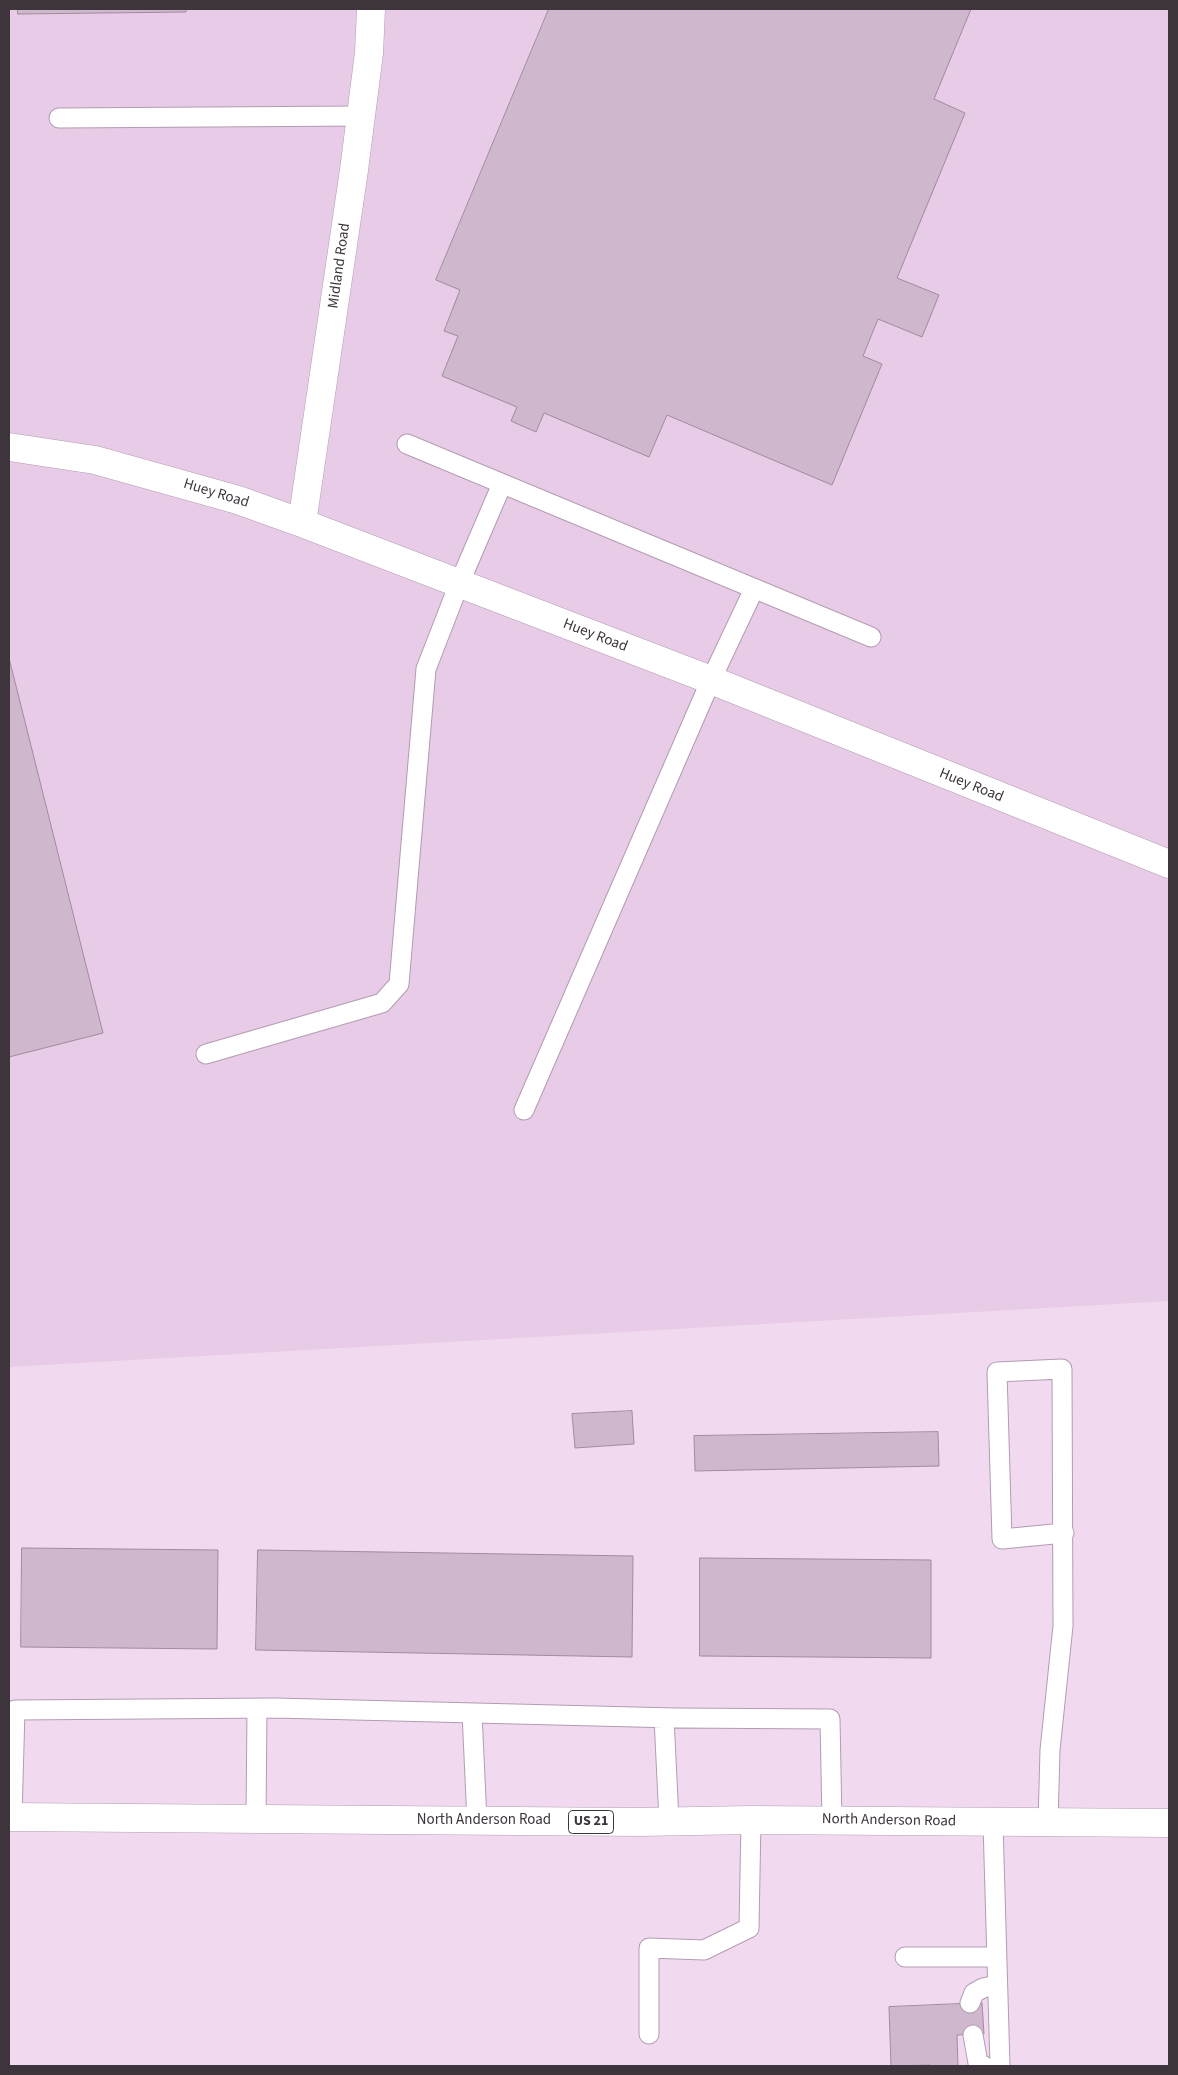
<!DOCTYPE html>
<html>
<head>
<meta charset="utf-8">
<style>
	body { margin:0 }
	#map { position:relative; width:1178px; height:2075px; overflow:hidden; background:#f1daef; font-family:"Source Sans 3",sans-serif }
	canvas { display:block }
	.frame { position:absolute; inset:0; border:10px solid #3d343c; pointer-events:none }
</style>
</head>
<body>
<div id="map">
<canvas width="1178" height="2075"></canvas>
<div class="frame"></div>
</div>
<script>
const g = document.querySelector('canvas').getContext('2d');
g.lineJoin = 'round';
function paint(path, color) { g.fillStyle = color; g.fill(path, 'evenodd'); }
function trace(path, color, width, dash) { g.strokeStyle = color; g.lineWidth = width; g.lineCap = dash ? 'butt' : 'round'; g.setLineDash(dash || []); g.stroke(path); }
function label(font, color, halo, rows, align = 'center') {
  g.font = font + ' "Source Sans 3",sans-serif'; g.lineWidth = 4.5; g.setLineDash([]); g.textBaseline = 'middle'; g.strokeStyle = halo; g.fillStyle = color; for (const [text, x, y, turn = 0] of rows) {
    g.save(); g.translate(x, y); g.rotate((+turn || 0) * Math.PI / 180); g.textAlign = isNaN(turn) ? turn : align; if (halo) g.strokeText(text, 0, 0); g.fillText(text, 0, 0); g.restore();
  }
}
const built = new Path2D(`
	M9 9H1169V1301L9 1367Z`);
const building = new Path2D(`
	M18 9H186V12L18 14Z
	M549 9H971L934 99 965 113 897 278 939 295 922 337 878 319 863 356 882 364 832 485 667 415 649 457 544 413 536 432 511 421 517 407 442 376 458 336 444 331 460 290 436 280Z
	M9 658 103 1033 9 1057Z
	M632 1411 634 1444 575 1448 572 1414Z
	M938 1432 939 1466 695 1471 694 1436Z
	M22 1548 218 1550 217 1649 21 1647Z
	M258 1550 633 1556 632 1657 256 1650Z
	M700 1558 931 1560V1658L700 1656Z
	M982 2003 984 2034 957 2035 958 2066H930V2065L891 2066 889 2007Z`);
const service = new Path2D(`
	M59 118 361 116
	M407 444 871 637
	M206 1054 382 1003 399 984 426 669 459 584 502 484
	M524 1110 711 680 754 589
	M472 1713 477 1821
	M664 1718 669 1821
	M12 1817 15 1710 275 1708 675 1718 830 1719 832 1821
	M256 1819 257 1708
	M993 1823 1000 2066
	M1048 1823 1050 1750 1063 1626 1062 1369 997 1372 1002 1539 1064 1533
	M905 1957H996
	M970 2003 974 1993 983 1988 997 1985
	M649 2034V1948L704 1950 749 1928 751 1820
	M973 2035 978 2063 984 2066`);
const minor = new Path2D(`
	M9 447 95 460 238 500 302 523 711 680 1169 864
	M302 523 354 170 369 53 371 9`);
const primary = new Path2D(`
	M9 1817 641 1822 751 1820 1169 1823`);
const shields = [
	[591,1822,45]
];
const shieldNames = [
	["US 21",591,1822]
];
const streetNames = [
	["Midland Road",340,266,-82],
	["Huey Road",216,494,17],
	["Huey Road",595,636,21],
	["Huey Road",971,786,22],
	["North Anderson Road",484,1821],
	["North Anderson Road",889,1821,1]
];
paint(built, '#e8cbe6');
paint(building, '#cfb8cd');
trace(building, '#a08b9f', 1);
trace(service, '#b29cb1', 21);
trace(minor, '#b29cb1', 29);
trace(primary, '#b29cb1', 29);
trace(service, '#fff', 19);
trace(minor, '#fff', 28);
trace(primary, '#fff', 28);
for (const [x, y, w] of shields) { const box = new Path2D(); box.roundRect(x - w / 2, y - 11.5, w, 23, 4); g.fillStyle = '#fff'; g.fill(box); trace(box, '#3d343c', 1); }
label('bold 14px', '#3d343c', null, shieldNames);
label('15px', '#3d343c', '#fff', streetNames);
</script>
</body>
</html>
